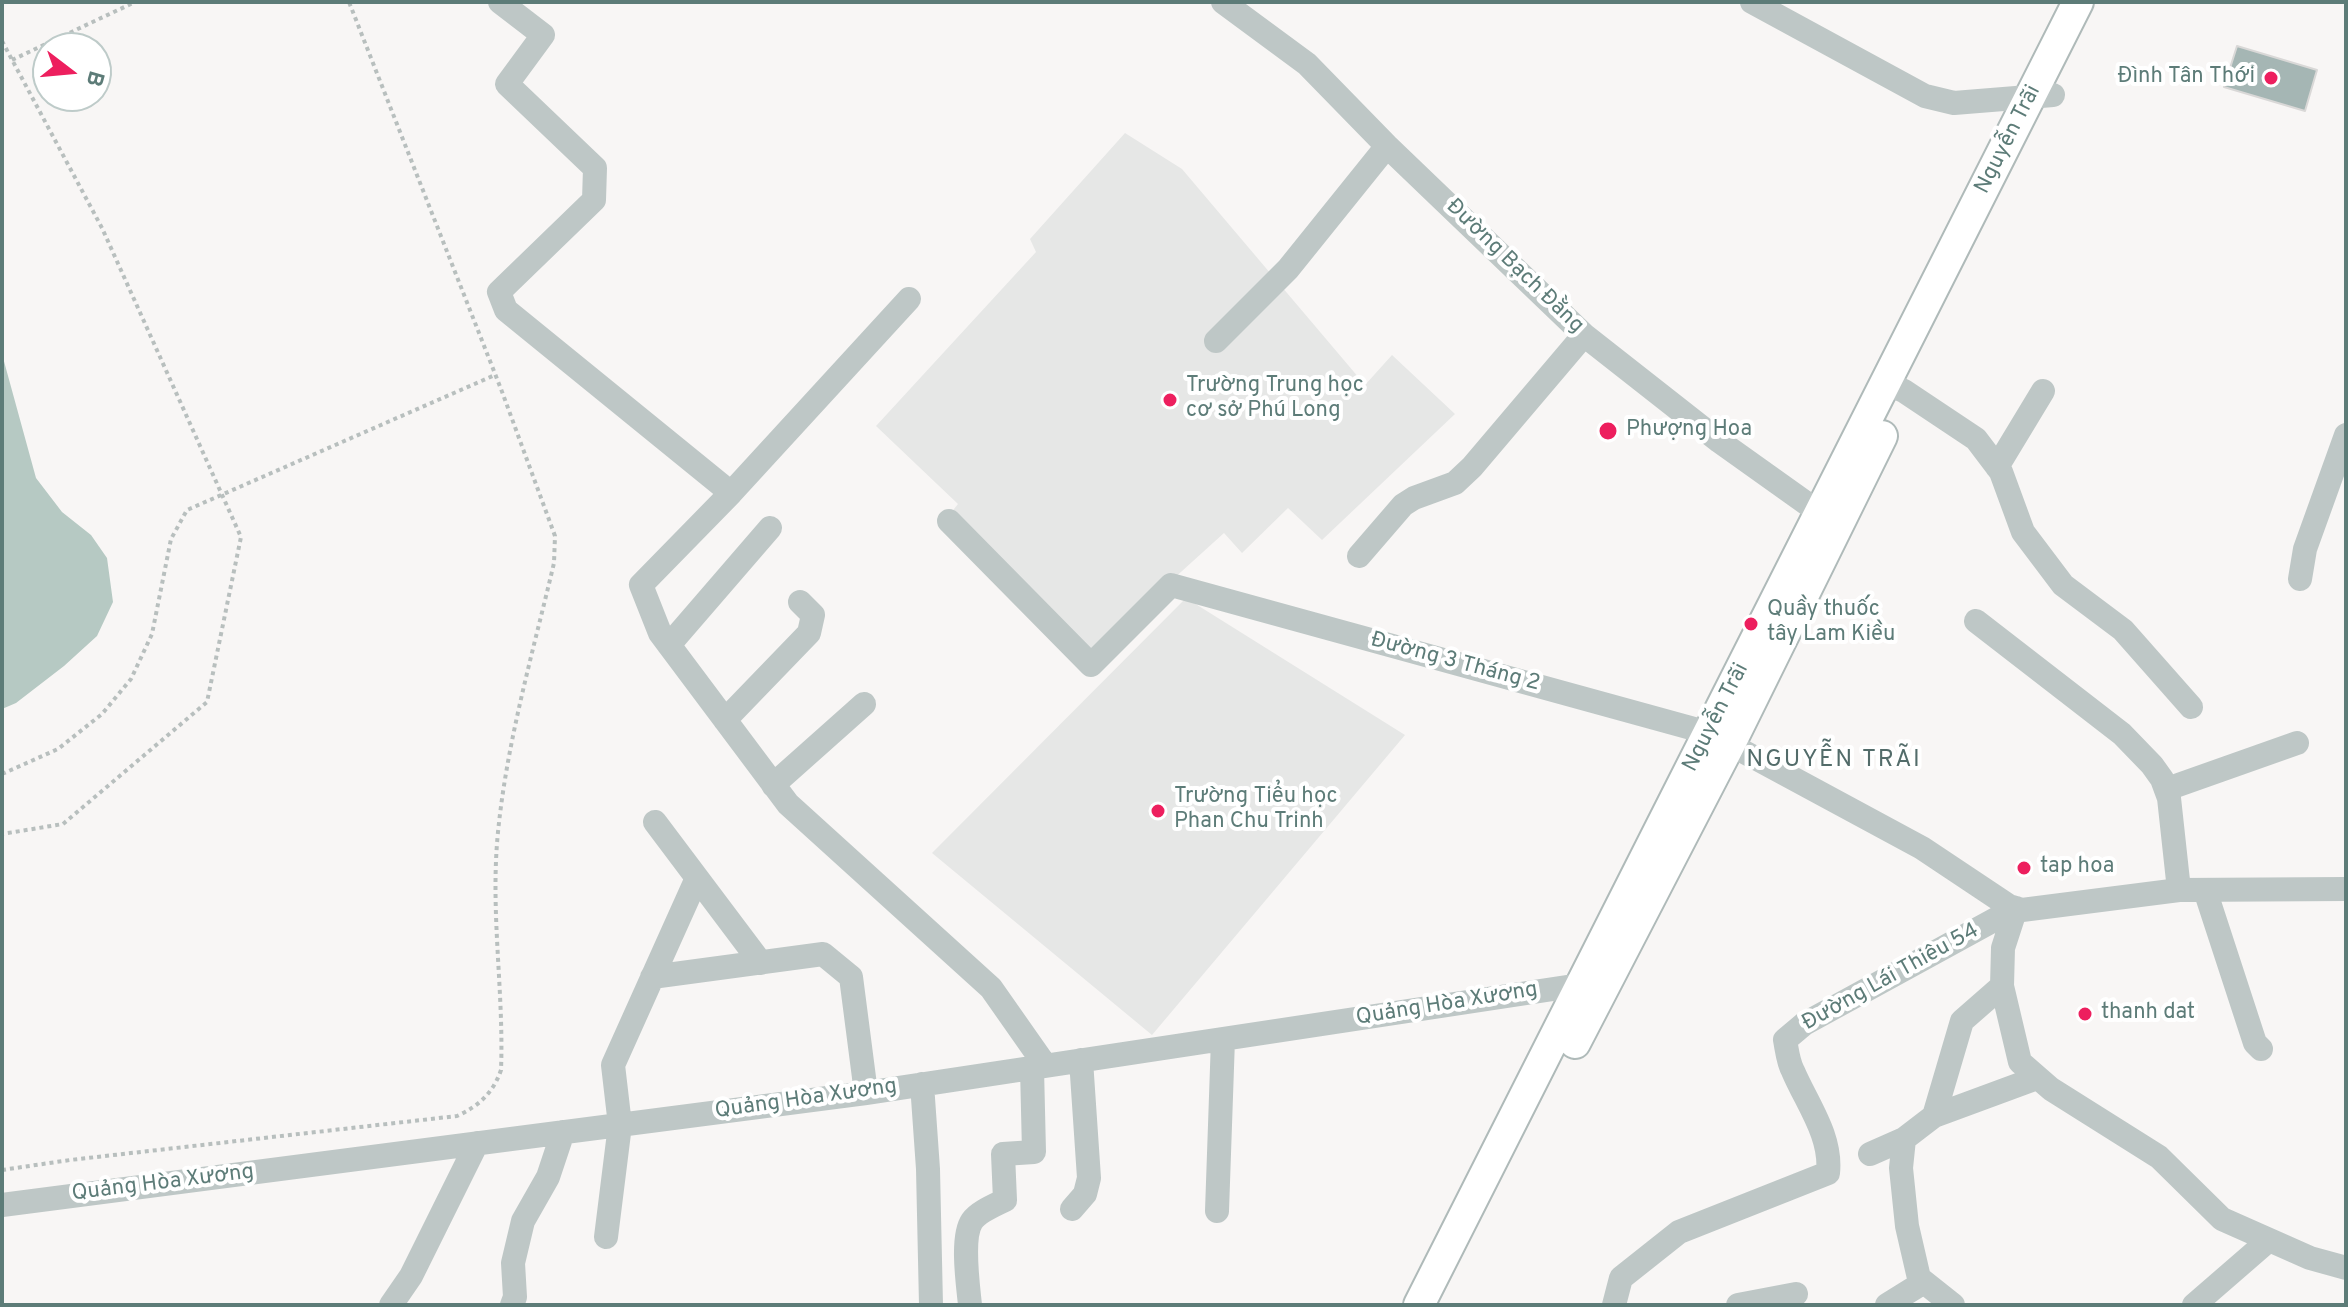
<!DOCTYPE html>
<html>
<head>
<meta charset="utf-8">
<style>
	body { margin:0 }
	#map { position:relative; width:2348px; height:1307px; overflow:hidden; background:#f8f6f5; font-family:Overpass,sans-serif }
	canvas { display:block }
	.frame { position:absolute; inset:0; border:4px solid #5d7c78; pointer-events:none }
	.north { position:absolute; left:32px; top:32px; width:80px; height:80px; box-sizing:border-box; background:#fff; border:2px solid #becbc9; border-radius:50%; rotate:106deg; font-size:22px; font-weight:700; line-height:32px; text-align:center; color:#5d7c78 }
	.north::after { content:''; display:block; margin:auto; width:28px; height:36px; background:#ed1f5e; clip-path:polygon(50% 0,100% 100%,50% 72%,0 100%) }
</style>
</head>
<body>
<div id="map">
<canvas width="2348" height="1307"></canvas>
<div class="frame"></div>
<div class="north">B</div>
</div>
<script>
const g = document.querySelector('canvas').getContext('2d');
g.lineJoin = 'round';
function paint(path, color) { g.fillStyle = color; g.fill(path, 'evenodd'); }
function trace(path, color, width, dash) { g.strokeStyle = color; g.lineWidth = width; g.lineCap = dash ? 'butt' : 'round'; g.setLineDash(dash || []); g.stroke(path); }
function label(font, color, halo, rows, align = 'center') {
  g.font = font + ' Overpass,sans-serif'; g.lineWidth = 8; g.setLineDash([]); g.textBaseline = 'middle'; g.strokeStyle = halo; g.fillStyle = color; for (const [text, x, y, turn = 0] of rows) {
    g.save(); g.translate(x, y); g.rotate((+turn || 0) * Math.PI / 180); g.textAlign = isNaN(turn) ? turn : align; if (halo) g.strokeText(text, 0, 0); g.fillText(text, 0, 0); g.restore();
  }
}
const built = new Path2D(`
	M1125 133 1182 169 1365 385 1392 355 1455 414 1322 540 1288 508 1242 553 1224 533 1086 658 950 514 958 504 876 426 1036 252 1030 239Z
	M1186 598 1405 735 1152 1035 932 853Z`);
const water = new Path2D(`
	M2 354 36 478 62 512 91 535 107 558 113 602 97 636 64 666 16 703 2 709Z`);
const building = new Path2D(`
	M2237 46 2317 70 2305 111 2224 87Z`);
const path = new Path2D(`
	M2 41 102 228 241 537 207 702 63 824 2 834
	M12 60 135 2
	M2 774 58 749 102 714 131 679 152 634 171 539 187 510 495 375
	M2 1170 70 1160 457 1116C479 1106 493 1093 501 1070 504 991 490 912 498 832 507 741 533 652 554 563L555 536 501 389 349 2`);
const minor = new Path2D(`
	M500 2 543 35 507 84 595 168 594 200 499 292 506 310 731 493
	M1223 2 1307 64 1387 146 1584 335 1719 441 1820 513
	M1752 2 1925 96 1954 103 2053 95
	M909 299 731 493 641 585 660 633 788 804 991 988 1045 1065
	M1216 341 1288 269 1387 146
	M1886 383 1904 391 1976 439 2001 472 2023 532 2063 585 2123 630 2191 707
	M1997 467 2043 391
	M949 521 1091 665 1171 585 1709 733 1922 848 2009 906 2022 910 2179 890 2346 889
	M1359 556 1403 505 1414 498 1455 483 1472 467 1584 335
	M2300 579 2305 549 2346 435
	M1976 621 2122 734 2152 765 2162 779 2169 798 2179 890
	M669 645 770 528
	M725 720 809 633 813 615 800 602
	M773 785 864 704
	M2167 789 2297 743
	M655 822 761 963
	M2205 890 2255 1043 2261 1049
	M2016 908 2003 948 2002 986 2020 1062 2051 1089 2159 1157 2222 1219 2310 1258 2346 1268
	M652 977 823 954 851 977 866 1093
	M922 1084 928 1169 931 1305
	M1934 1116 2037 1078
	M1870 1154 1904 1139
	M2 1205 866 1093 1593 983
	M1072 1209 1085 1194 1089 1178 1081 1060
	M1217 1211 1223 1039
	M606 1237 620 1125 613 1065 697 878
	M391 1305 411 1276 477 1143
	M512 1305 515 1297 513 1263 523 1221 548 1177 563 1132
	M970 1305C968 1285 961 1237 972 1221 978 1212 995 1205 1005 1200L1003 1154 1034 1152 1032 1068
	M1614 1305 1621 1278 1679 1232 1828 1173C1832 1136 1807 1104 1793 1071 1788 1062 1787 1050 1785 1040L1804 1024 2016 908
	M1738 1305 1796 1294
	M1887 1305 1924 1282
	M1953 1305 1919 1278 1907 1226 1901 1168 1904 1139 1934 1116 1962 1021 2002 986
	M2194 1305 2269 1240`);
const major = new Path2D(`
	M1575 1043 1730 744 1882 436
	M1419 1305 2078 2`);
const markers = [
	[2271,78,8,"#ed1f5e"],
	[1170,400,8,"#ed1f5e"],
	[1608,431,10,"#ed1f5e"],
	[1751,624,8,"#ed1f5e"],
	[1158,811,8,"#ed1f5e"],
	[2024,868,8,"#ed1f5e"],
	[2085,1014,8,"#ed1f5e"]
];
const poiNames = [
	["Đình Tân Thới",2255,78,"right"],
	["Trường Trung học",1186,387],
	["cơ sở Phú Long",1186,412],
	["Phượng Hoa",1626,431],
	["Quầy thuốc",1767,611],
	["tây Lam Kiều",1767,636],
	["Trường Tiểu học",1174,798],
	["Phan Chu Trinh",1174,823],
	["tap hoa",2040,868],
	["thanh dat",2101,1014]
];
const streetNames = [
	["Nguyễn Trãi",2009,140,-63],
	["Đường Bạch Đằng",1514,267,44],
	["Đường 3 Tháng 2",1455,663,15],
	["Nguyễn Trãi",1717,718,-63],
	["Đường Lái Thiêu 54",1891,978,-29],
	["Quảng Hòa Xương",1447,1005,-9],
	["Quảng Hòa Xương",806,1100,-8],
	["Quảng Hòa Xương",163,1184,-7]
];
const neighbourhoodNames = [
	["NGUYỄN TRÃI",1834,761]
];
paint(built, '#e6e7e6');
paint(water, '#b6c9c3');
paint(building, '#a5b6b4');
trace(building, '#d9d8d7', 2);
trace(major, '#afbab9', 34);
trace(path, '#b8bfbe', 4, [4, 4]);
trace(minor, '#bec7c6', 24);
trace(major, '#fff', 30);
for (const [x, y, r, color] of markers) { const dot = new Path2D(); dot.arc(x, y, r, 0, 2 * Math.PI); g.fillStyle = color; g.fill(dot); trace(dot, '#fff', 3); }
label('22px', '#5d7c78', '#fff', poiNames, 'left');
label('22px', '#5d7c78', '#fff', streetNames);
g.letterSpacing = '2px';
label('24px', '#536c6a', '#fff', neighbourhoodNames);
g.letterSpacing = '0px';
</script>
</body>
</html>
